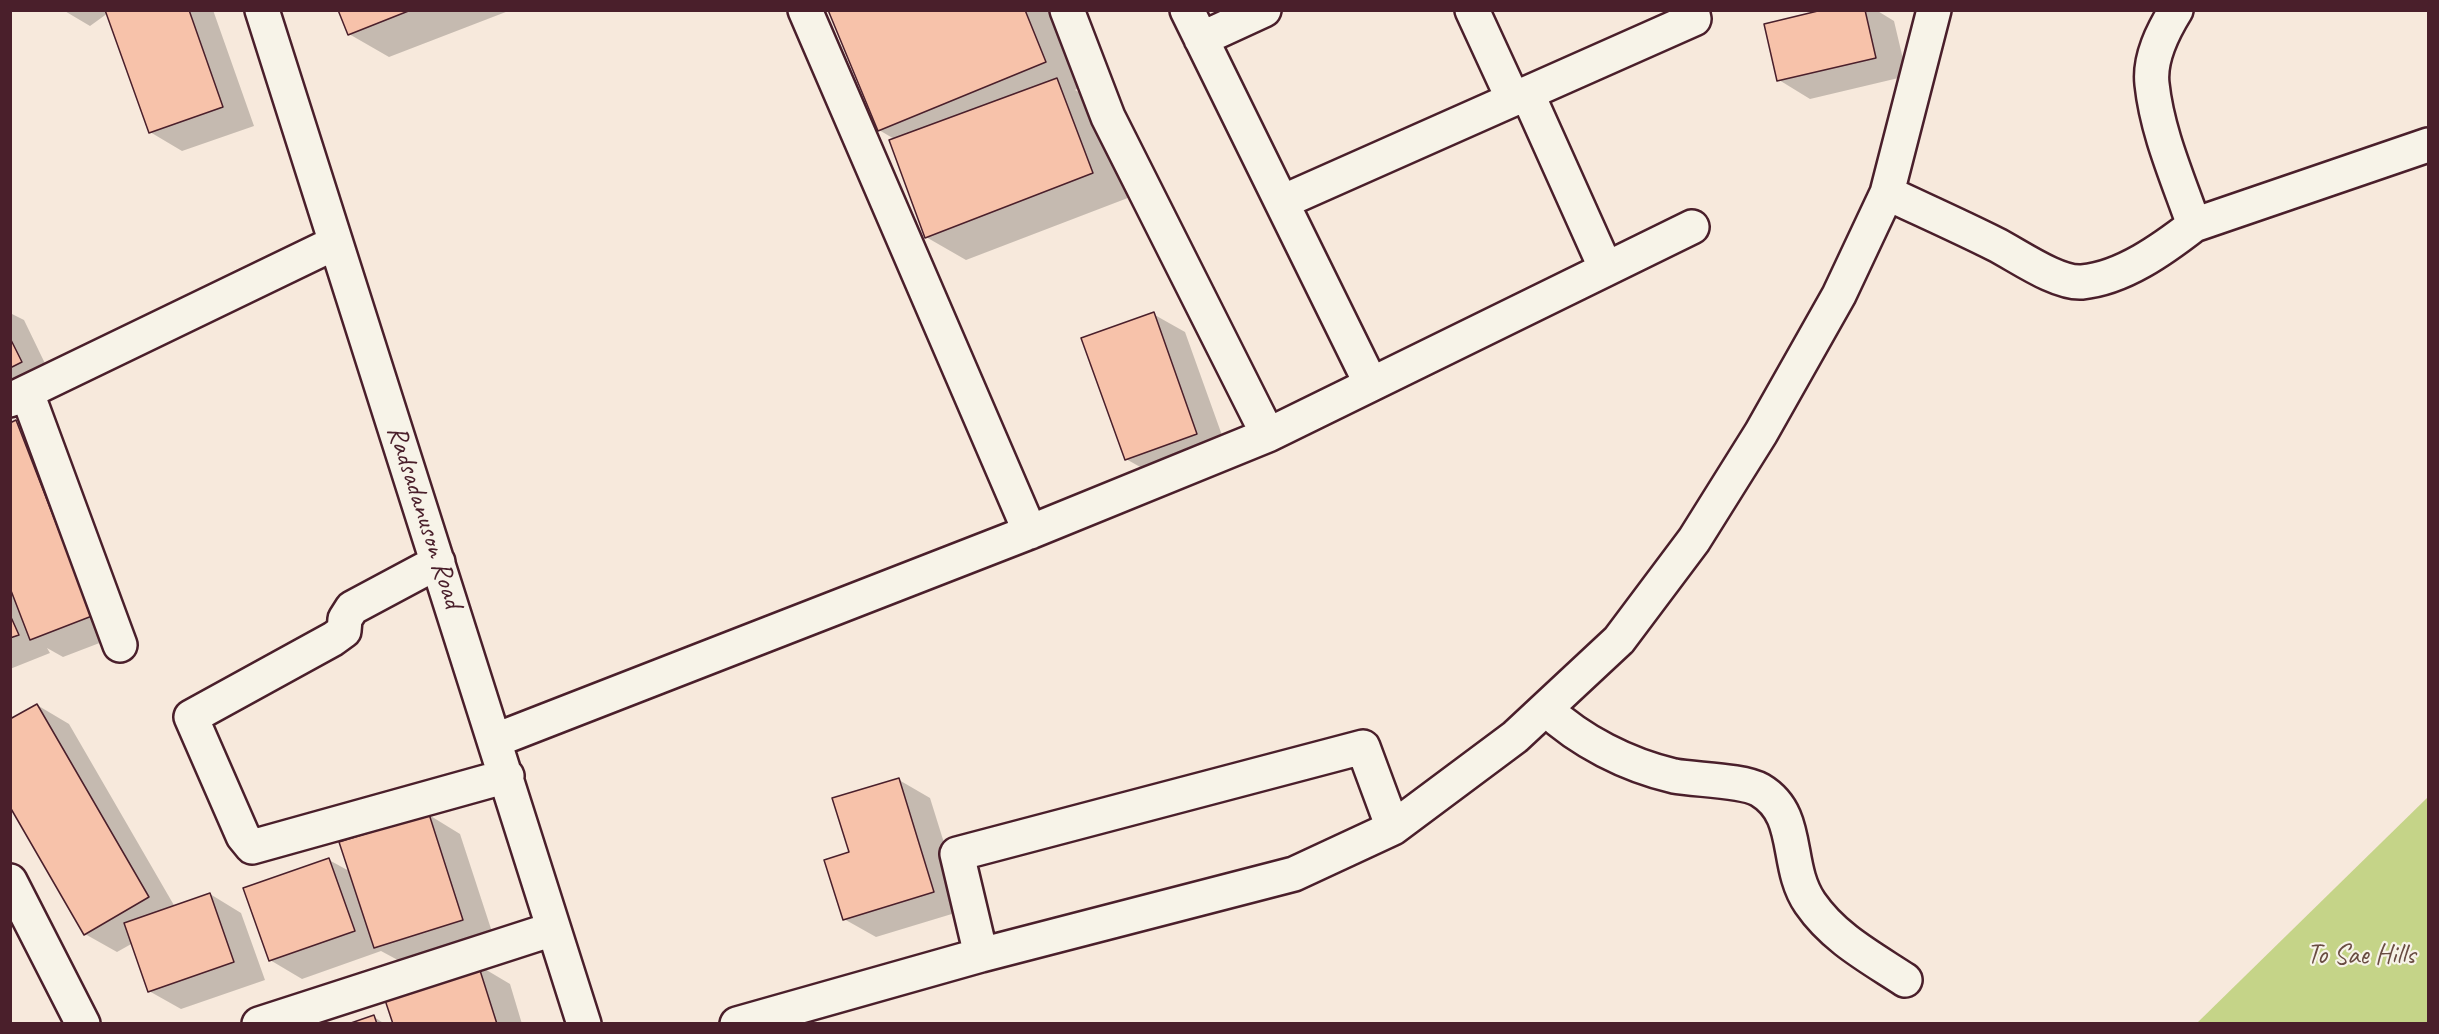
<!DOCTYPE html>
<html>
<head>
<meta charset="utf-8">
<style>
	body { margin:0 }
	#map { position:relative; width:2439px; height:1034px; overflow:hidden; background:#f7e9dc; font-family:Caveat,sans-serif }
	canvas { display:block }
	.frame { position:absolute; inset:0; border:12px solid #4a1f2b; pointer-events:none }
</style>
</head>
<body>
<div id="map">
<canvas width="2439" height="1034"></canvas>
<div class="frame"></div>
</div>
<script>
const g = document.querySelector('canvas').getContext('2d');
g.lineJoin = 'round';
function paint(path, color) { g.fillStyle = color; g.fill(path, 'evenodd'); }
function trace(path, color, width, dash) { g.strokeStyle = color; g.lineWidth = width; g.lineCap = dash ? 'butt' : 'round'; g.setLineDash(dash || []); g.stroke(path); }
function label(font, color, halo, rows, align = 'center') {
  g.font = font + ' Caveat,sans-serif'; g.lineWidth = 4.5; g.setLineDash([]); g.textBaseline = 'middle'; g.strokeStyle = halo; g.fillStyle = color; for (const [text, x, y, turn = 0] of rows) {
    g.save(); g.translate(x, y); g.rotate((+turn || 0) * Math.PI / 180); g.textAlign = isNaN(turn) ? turn : align; if (halo) g.strokeText(text, 0, 0); g.fillText(text, 0, 0); g.restore();
  }
}
const green = new Path2D(`
	M2428 797V1023H2197Z`);
const shadow = new Path2D(`
	M63 10H213L254 126 182 151 150 132 108 13 90 26Z
	M340 10H511L389 57 349 34Z
	M830 10H1055L1086 85 1075 90 1097 102 1133 196 966 260 926 237 896 140 879 130Z
	M1829 10H1876L1894 21 1907 76 1810 99 1779 80Z
	M10 313 24 320 53 380 10 401Z
	M1153 314 1185 332 1228 452 1158 477 1126 459Z
	M16 422 48 440 123 634 63 657 47 648 50 653 10 669V424Z
	M37 705 69 724 175 907 210 894 241 913 265 980 181 1009 149 991 133 943 117 952 85 934Z
	M899 780 930 798 965 910 876 937 844 919 851 853Z
	M429 815 460 834 494 938 407 965 381 951 302 979 270 960 329 860 351 872Z
	M478 965 510 984 522 1024H394Z
	M374 1017 385 1024H353Z`);
const building = new Path2D(`
	M105 10H189L223 107 149 133Z
	M338 10H411L348 35Z
	M828 10H1025L1046 62 878 131Z
	M1822 10H1865L1876 58 1777 81 1764 24Z
	M1057 78 1093 173 925 238 889 140Z
	M1154 312 1197 434 1125 460 1081 338Z
	M10 338 22 362 10 368Z
	M16 420 92 616 30 640 10 588V423Z
	M10 615 19 635 10 638Z
	M37 704 149 897 84 935 10 807V719Z
	M899 778 934 892 843 920 824 860 849 852 832 798Z
	M429 814 463 920 374 948 339 842Z
	M329 858 355 931 269 961 243 888Z
	M210 893 234 962 148 992 124 923Z
	M478 964 497 1024H393L383 994Z
	M374 1015 377 1024H348Z`);
const minor = new Path2D(`
	M262 10 584 1024
	M805 10 1030 532
	M1187 10 1371 384
	M1472 10 1513 99
	M1201 39 1264 10
	M1527 93 1606 269
	M1887 193C1923 210 1959 226 1995 244 2017 255 2057 284 2082 282 2123 278 2163 249 2194 225 2178 179 2157 132 2152 84 2149 58 2163 31 2176 10
	M1282 202 1694 19 1692 10
	M2194 225 2428 145
	M27 393 120 645
	M10 400 335 243
	M1268 435 1692 227
	M438 562 352 608 345 619 344 631 333 639 191 717 243 836 252 847 507 776
	M1546 709C1580 741 1627 765 1674 776 1695 780 1743 780 1760 790 1802 815 1784 865 1810 903 1834 938 1870 957 1905 980
	M496 740 1030 532 1268 435 1108 117 1067 10
	M10 881 83 1024
	M981 955 957 854 1363 747 1393 828
	M259 1024 553 929
	M737 1024 981 955 1294 874 1393 828 1515 737 1619 640 1694 540 1761 433 1839 295 1887 193 1934 10`);
const streetNames = [
	["Radsadanuson Road",424,517,72]
];
const parkNames = [
	["To Sae Hills",2361,956]
];
paint(green, '#c5d488');
paint(shadow, '#0003');
paint(building, '#f7c2aa');
trace(building, '#4a1f2b', 1.5);
trace(minor, '#4a1f2b', 38);
trace(minor, '#f7f3e8', 33);
label('28px', '#4a1f2b', '#f7f3e8', streetNames);
label('28px', '#694c42', '#f7f3e8', parkNames);
</script>
</body>
</html>
